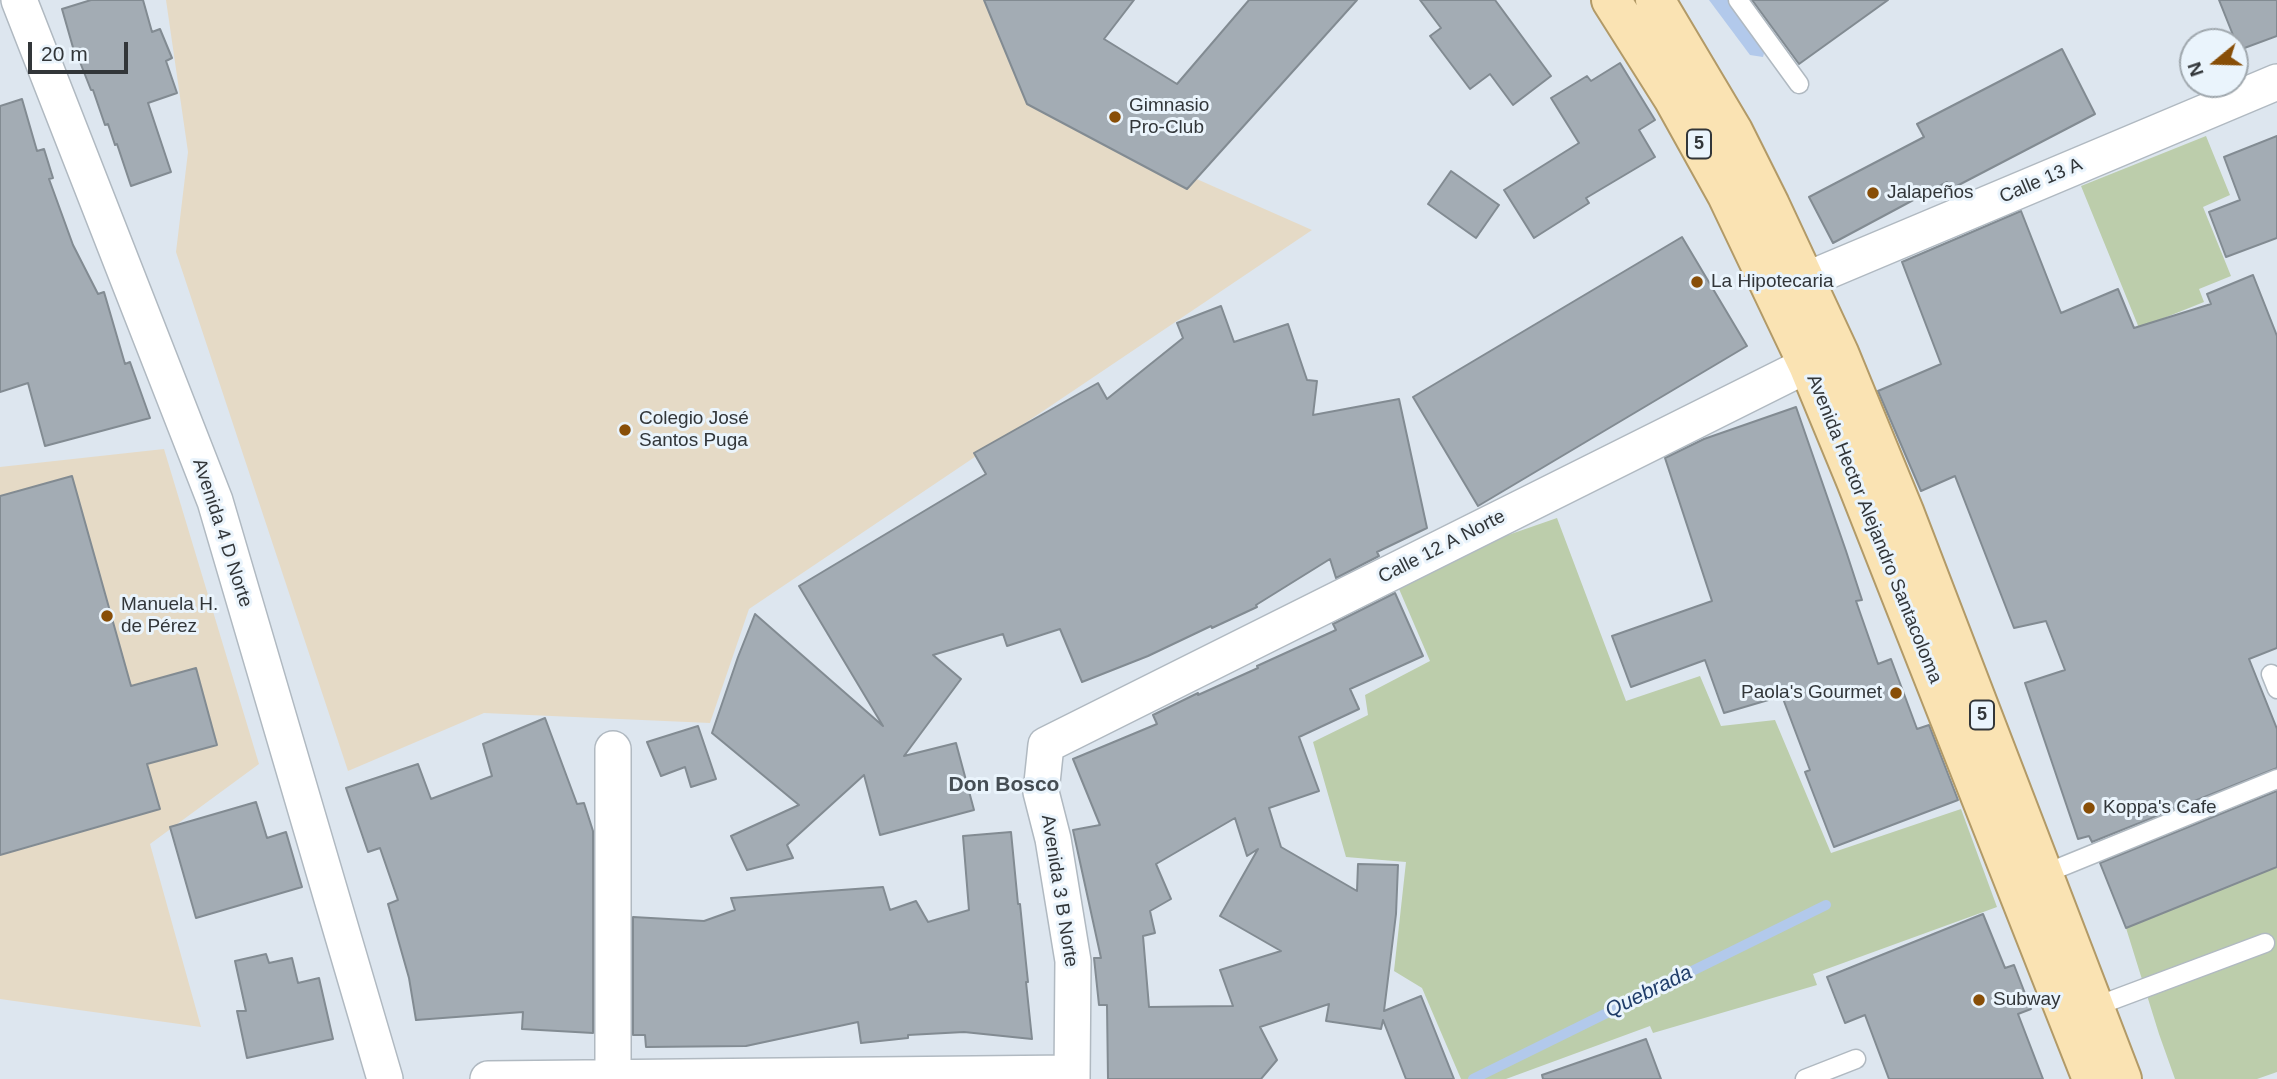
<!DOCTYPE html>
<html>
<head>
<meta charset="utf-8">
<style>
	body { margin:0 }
	#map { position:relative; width:2277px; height:1079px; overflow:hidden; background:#dde6ef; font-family:Arial,sans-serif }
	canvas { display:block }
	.north { position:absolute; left:2179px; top:28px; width:70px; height:70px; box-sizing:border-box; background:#eaf4fc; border:2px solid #a0a8ae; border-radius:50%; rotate:251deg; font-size:19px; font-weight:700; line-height:28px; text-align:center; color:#323639 }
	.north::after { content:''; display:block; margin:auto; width:24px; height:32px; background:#884e07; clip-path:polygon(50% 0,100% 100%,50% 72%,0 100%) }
	.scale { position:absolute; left:28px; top:42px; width:100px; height:32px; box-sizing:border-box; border:4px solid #323639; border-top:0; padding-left:9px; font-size:21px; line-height:24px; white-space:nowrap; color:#323639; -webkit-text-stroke:5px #eaf4fc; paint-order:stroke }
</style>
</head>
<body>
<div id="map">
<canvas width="2277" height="1079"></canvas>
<div class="north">N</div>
<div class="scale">20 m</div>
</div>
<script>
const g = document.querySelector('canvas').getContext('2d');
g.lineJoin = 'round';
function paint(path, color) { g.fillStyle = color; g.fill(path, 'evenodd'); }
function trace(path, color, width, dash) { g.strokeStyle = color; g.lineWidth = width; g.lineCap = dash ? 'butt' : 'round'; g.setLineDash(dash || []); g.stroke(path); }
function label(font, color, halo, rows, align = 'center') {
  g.font = font + ' Arial,sans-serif'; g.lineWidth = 6; g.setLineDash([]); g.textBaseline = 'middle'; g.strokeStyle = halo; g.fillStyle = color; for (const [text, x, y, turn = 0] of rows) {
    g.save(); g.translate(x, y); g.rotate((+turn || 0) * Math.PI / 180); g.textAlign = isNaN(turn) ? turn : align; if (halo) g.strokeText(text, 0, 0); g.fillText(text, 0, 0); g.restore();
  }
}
const education = new Path2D(`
	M166 0H984L1027 104 1312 230 749 609 710 723 484 713 348 771 176 252 188 152Z
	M164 449 259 764 150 844 201 1027 0 999V467Z`);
const green = new Path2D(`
	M2206 136 2230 195 2203 207 2231 276 2199 289 2204 302 2139 328 2081 186Z
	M1557 518 1626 701 1700 676 1721 726 1775 720 1831 853 1961 809 1997 907 1813 974 1817 985 1653 1033 1650 1026 1506 1079H1461L1422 988 1394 971 1406 862 1346 857 1313 742 1368 715 1365 695 1430 661 1393 575Z
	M2277 867V1072L2257 1079H2175L2159 1034 2126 928Z`);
const water = new Path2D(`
	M1709 0H1733L1766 46 1763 57 1750 55Z`);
const stream = new Path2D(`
	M1473 1079 1826 905`);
const building = new Path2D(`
	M91 0H143L152 32 160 29 172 58 166 61 177 93 148 103 171 172 131 186 117 144 115 145 108 124 105 125 93 90H91L78 57 76 58 62 9Z
	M984 0H1134L1104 39 1177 84 1249 0H1357L1187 189 1027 104Z
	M1420 0H1495L1551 76 1513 105 1490 74 1470 89 1430 36 1441 28Z
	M1752 0H1888L1799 64Z
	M2219 0H2277V36L2239 50Z
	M2062 49 2095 114 1951 189 1947 182 1833 243 1809 197 1924 137 1917 124Z
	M1620 63 1655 120 1639 130 1655 157 1586 198 1589 203 1534 238 1504 190 1579 143 1551 98 1587 76 1591 81Z
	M22 99 37 151 44 149 53 178 49 179 73 245 98 294 104 292 125 364 130 362 150 418 45 446 28 383 0 392V106Z
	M2277 136V238L2226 257 2209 212 2240 200 2224 157Z
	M1451 171 1499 205 1476 238 1428 204Z
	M2021 211 2061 313 2118 289 2134 328 2211 304 2207 294 2253 275 2277 336V648L2249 659 2277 729V768L2092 842 2089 836 2078 839 2025 683 2065 670 2046 621 2014 628 1955 476 1921 491 1878 391 1941 364 1902 262Z
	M1682 237 1747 346 1478 506 1413 397Z
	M1221 306 1234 342 1288 324 1307 380 1317 381 1313 415 1399 399 1427 528 1377 552 1379 556 1336 578 1330 559 1256 605 1257 607 1212 628 1211 626 1148 656 1082 682 1060 629 1007 646 1003 634 933 655 961 679 904 756 956 743 974 810 880 835 864 775 787 845 793 858 747 870 731 836 799 805 712 733 738 657 755 614 883 726 799 586 986 474 974 453 1098 383 1107 399 1183 338 1177 323Z
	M1796 407 1846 551 1862 600 1856 601 1878 664 1891 659 1917 729 1929 725 1958 800 1834 847 1805 772 1810 770 1782 696 1724 713 1705 660 1631 687 1612 636 1712 601 1665 458 1704 439Z
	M72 476 131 686 196 668 217 745 147 764 160 809 0 855V496Z
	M1395 593 1423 656 1350 689 1359 709 1299 737 1319 791 1269 808 1281 847 1357 891 1358 864 1398 865 1396 914 1384 1011 1421 996 1454 1079H1406L1383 1020 1381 1029 1326 1021 1329 1004 1260 1027 1277 1060 1261 1079H1108L1107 1005H1099L1094 958H1101L1073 830 1100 825 1073 759 1157 724 1153 715 1198 693V695L1258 668 1257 666 1336 630 1333 624ZM1235 818 1247 856 1258 849 1220 916 1281 951 1220 970 1233 1006 1149 1007 1143 936 1155 933 1150 911 1171 899 1156 864Z
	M545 718 577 804 584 803 593 831V1033L522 1029 523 1012 416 1020 409 978 388 904 398 900 380 848 368 852 346 788 418 764 431 799 492 776 483 744Z
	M698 726 716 779 691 787 685 767 661 776 647 742Z
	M2277 791V867L2126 928 2100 863Z
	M256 802 267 838 286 832 302 887 196 918 170 827Z
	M1011 832 1018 904H1020L1026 963 1028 982H1026L1032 1039 964 1032 908 1035V1038L861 1043 858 1022 746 1046 646 1047 645 1035H633V917L704 921 735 910 731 898 883 887 890 910 916 901 928 922 969 910 963 836Z
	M1983 914 2005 968 2014 965 2031 1009 2018 1014 2043 1079H1889L1865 1015 1845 1023 1827 977Z
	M266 954 269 963 292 958 298 983 319 978 333 1039 247 1058 237 1011H246L235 961Z
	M1646 1039 1661 1079H1543L1542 1075Z`);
const lane = new Path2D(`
	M1738 0 1799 84
	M2271 674 2277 689
	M2044 874 2277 779
	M2094 1007 2265 943
	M1805 1079 1856 1059`);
const street = new Path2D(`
	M19 0 215 501 385 1079
	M1780 291 2277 82
	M613 749V1077
	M488 1079 1072 1073
	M1072 1079 1073 961 1053 839 1041 792 1046 745 1791 373 1835 354`);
const primary = new Path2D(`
	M1611 0 1673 98 1727 195 1808 365 1856 481 2092 1079
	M1655 0 1733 131 1770 205 1839 353 1905 514 2122 1079`);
const markers = [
	[1115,117,7,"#884e07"],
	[1873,193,7,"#884e07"],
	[1697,282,7,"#884e07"],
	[625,430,7,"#884e07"],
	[107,616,7,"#884e07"],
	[1896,693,7,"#884e07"],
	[2089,808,7,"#884e07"],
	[1979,1000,7,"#884e07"]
];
const shields = [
	[1699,144,24],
	[1982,715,24]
];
const shieldNames = [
	["5",1699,144],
	["5",1982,715]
];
const poiNames = [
	["Gimnasio",1129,106],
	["Pro-Club",1129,128],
	["Jalapeños",1887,193],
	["La Hipotecaria",1711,282],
	["Colegio José",639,419],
	["Santos Puga",639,441],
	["Manuela H.",121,605],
	["de Pérez",121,627],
	["Paola's Gourmet",1882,693,"right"],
	["Koppa's Cafe",2103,808],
	["Subway",1993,1000]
];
const streetNames = [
	["Calle 13 A",2041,181,-23],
	["Avenida Hector Alejandro Santacoloma",1874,529,68],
	["Avenida 4 D Norte",222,533,72],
	["Calle 12 A Norte",1442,547,-27],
	["Avenida 3 B Norte",1059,891,81]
];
const neighbourhoodNames = [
	["Don Bosco",1004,785]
];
const waterNames = [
	["Quebrada",1649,992,-26]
];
paint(education, '#e5dac6');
paint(green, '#bccdab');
paint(water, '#b2c9eb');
trace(stream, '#b2c9eb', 10);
paint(building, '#a3acb4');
trace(building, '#828b92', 2);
trace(lane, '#b0b9c1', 21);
trace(street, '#b0b9c1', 38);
trace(primary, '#b29a67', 42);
trace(lane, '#fff', 18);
trace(street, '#fff', 35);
trace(primary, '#fae3b3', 38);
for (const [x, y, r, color] of markers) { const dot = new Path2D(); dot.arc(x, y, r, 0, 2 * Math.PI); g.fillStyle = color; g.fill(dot); trace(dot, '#eaf4fc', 2.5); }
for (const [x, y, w] of shields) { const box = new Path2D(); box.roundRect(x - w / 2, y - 14.5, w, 29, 5); g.fillStyle = '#eaf4fc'; g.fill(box); trace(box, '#323639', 2); }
label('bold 18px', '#323639', null, shieldNames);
label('19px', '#323639', '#eaf4fc', poiNames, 'left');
label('19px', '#323639', '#eaf4fc', streetNames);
label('bold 21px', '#454d53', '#eaf4fc', neighbourhoodNames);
label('italic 21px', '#203d69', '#eaf4fc', waterNames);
</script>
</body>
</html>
